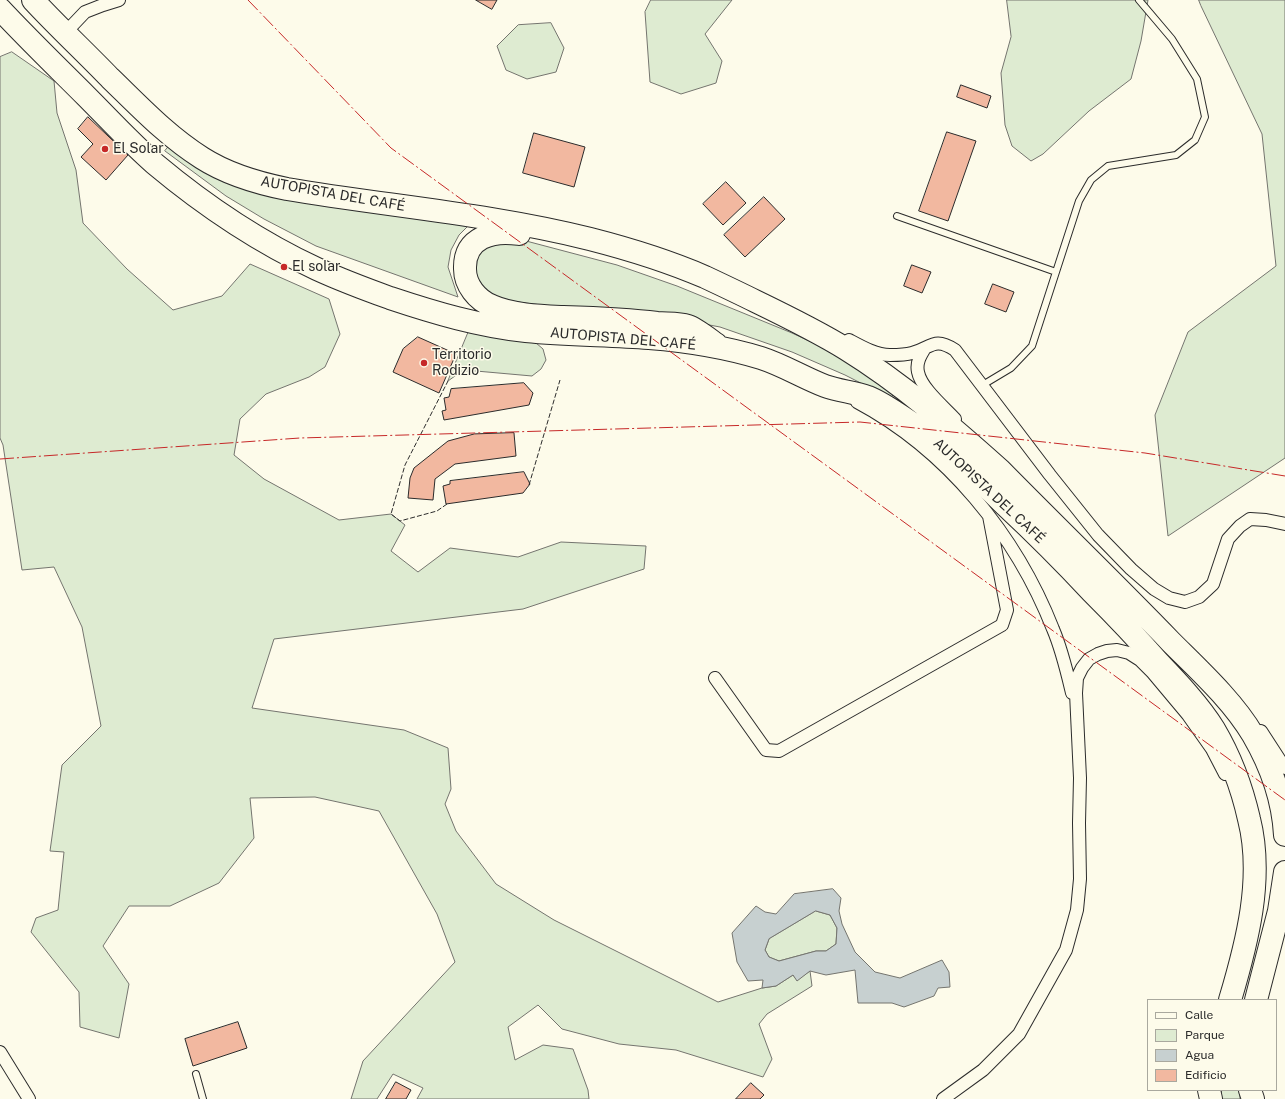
<!DOCTYPE html>
<html>
<head>
<meta charset="utf-8">
<style>
	body { margin:0 }
	#map { position:relative; width:1285px; height:1099px; overflow:hidden; background:#fdfbea; font-family:"Public Sans",sans-serif }
	canvas { display:block }
	.legend { position:absolute; left:1147px; top:999px; width:130px; height:92px; box-sizing:border-box; background:#fdfbea; border:1px solid #a9a89e; margin:0; padding:5px 7px; list-style:none; font-size:12px; color:#2b2b2b }
	.legend li { display:flex; align-items:center; gap:8px; height:20px }
	.legend b { width:20px; border:1px solid #a9a89e }
</style>
</head>
<body>
<div id="map">
<canvas width="1285" height="1099"></canvas>
<ul class="legend">
<li><b style="height:5px;background:#fdfbea"></b>Calle</li>
<li><b style="height:11px;background:#deebd1"></b>Parque</li>
<li><b style="height:11px;background:#c7d0d0"></b>Agua</li>
<li><b style="height:11px;background:#f2b8a0"></b>Edificio</li>
</ul>
</div>
<script>
const g = document.querySelector('canvas').getContext('2d');
g.lineJoin = 'round';
function paint(path, color) { g.fillStyle = color; g.fill(path, 'evenodd'); }
function trace(path, color, width, dash) { g.strokeStyle = color; g.lineWidth = width; g.lineCap = dash ? 'butt' : 'round'; g.setLineDash(dash || []); g.stroke(path); }
function label(font, color, halo, rows, align = 'center') {
  g.font = font + ' "Public Sans",sans-serif'; g.lineWidth = 3; g.setLineDash([]); g.textBaseline = 'middle'; g.strokeStyle = halo; g.fillStyle = color; for (const [text, x, y, turn = 0] of rows) {
    g.save(); g.translate(x, y); g.rotate((+turn || 0) * Math.PI / 180); g.textAlign = isNaN(turn) ? turn : align; if (halo) g.strokeText(text, 0, 0); g.fillText(text, 0, 0); g.restore();
  }
}
const green = new Path2D(`
	M651 0H732L705 34 722 61 716 83 681 94 650 82 645 12Z
	M1007 0H1148L1141 41 1131 79 1089 111 1043 154 1031 161 1012 146 1005 125 1001 73 1011 37Z
	M1199 0H1285V458L1168 536 1155 415 1188 332 1276 266 1262 134 1201 6Z
	M551 23 564 48 556 72 527 79 506 70 497 46 518 25Z
	M12 52 54 81 57 113 76 170 83 223 127 269 173 310 222 296 250 264 329 299 340 334 325 367 309 377 266 394 240 419 234 455 264 479 339 520 391 514 405 525 391 551 418 572 450 548 518 557 561 542 646 546 644 569 523 609 274 639 252 708 404 730 448 748 451 789 445 804 456 831 496 884 554 920 718 1002 762 988 776 986 793 975 797 980 810 971 812 986 767 1014 759 1024 772 1059 763 1077 676 1050 619 1044 562 1029 538 1005 508 1027 515 1060 543 1045 573 1049 588 1090 589 1099H417L423 1088 393 1074 377 1099H351L363 1061 455 962 437 914 379 811 315 797 250 798 254 838 219 883 170 906H129L103 946 129 984 119 1038 80 1027 79 992 31 932 36 918 58 910 64 852 50 851 62 765 101 726 82 627 54 567 22 570 3 445 0 438V57Z
	M170 145 235 182 470 224 459 235 451 250 448 267 458 297 316 246 264 219 226 196 165 151Z
	M511 237 617 265 677 286 792 333 844 357 897 391 890 398 845 375 792 352 720 327 646 313 557 307 494 299 475 282 474 256 481 246Z
	M471 326 528 336 543 349 546 360 541 369 532 376 476 371H462L448 381Z
	M816 911 830 915 837 928 836 944 826 951H816L779 961 769 957 765 950 769 939Z
	M1222 1090H1240V1099H1221Z`);
const water = new Path2D(`
	M833 889 841 898 839 911 842 924 855 952 875 972 900 978 942 960 949 972 950 987 938 988 934 996 904 1007 892 1003H858L855 970 826 975 810 971 797 981 793 975 776 986 762 988 763 980 748 981 737 962 732 933 756 906 765 912 776 914 794 894ZM816 911 830 915 837 928 836 944 826 951H816L779 961 769 957 765 950 769 939Z`);
const building = new Path2D(`
	M476 0H497L492 9Z
	M961 85 991 96 987 108 957 97Z
	M88 117 128 155 106 180 81 157 93 144 78 129Z
	M947 132 976 141 948 221 919 211Z
	M534 133 585 147 574 187 523 173Z
	M726 182 746 203 723 225 703 204Z
	M764 197 785 219 745 257 724 235Z
	M912 265 931 272 922 293 904 286Z
	M993 284 1014 292 1006 312 985 304Z
	M418 337 456 354 439 393 393 372 403 349Z
	M524 383 533 393 529 405 444 420 442 411 446 410 444 398 449 397 451 389Z
	M514 433 516 456 455 464 435 479 433 500 408 498 410 478 414 468 448 441 474 434Z
	M524 472 530 484 523 493 446 504 443 486 450 484V481Z
	M238 1022 247 1048 193 1066 185 1039Z
	M396 1082 411 1090 406 1099H386Z
	M751 1083 764 1095 760 1099H736Z`);
const lane = new Path2D(`
	M897 216 1056 272
	M981 386 1011 368 1032 346 1079 201 1091 180 1108 166 1176 155 1195 140 1205 117 1197 79 1172 39 1139 0
	M196 1074 203 1099`);
const street = new Path2D(`
	M65 33 85 12 103 5 119 0
	M849 340C862 347 876 355 890 355 897 355 905 355 912 353 931 348 934 336 955 350L1050 475 1098 535 1131 569 1154 589 1169 598 1185 602 1199 597 1213 584 1228 539 1240 526 1250 519 1266 520 1285 524
	M925 348C920 356 916 363 918 372 921 388 944 407 955 419
	M857 402C947 450 1016 535 1053 629 1062 650 1067 672 1072 693
	M715 678 766 750 779 751 1002 625 1007 610 989 516
	M1261 731 1285 768
	M0 1052 29 1099
	M943 1099 983 1070 1019 1034 1066 950 1077 910 1080 879 1079 823 1080 778 1076 693 1077 678 1082 668 1089 659 1098 654 1107 651 1117 650 1129 653 1140 660 1152 672 1188 715 1212 749 1225 774`);
const highway = new Path2D(`
	M33 0C58 27 85 52 110 78 139 106 167 136 202 158 227 174 257 183 287 189 387 206 490 214 590 239 629 249 668 261 705 277 722 285 739 293 755 301 786 316 817 331 846 349 901 383 952 427 1000 470 1057 528 1115 584 1171 642 1199 670 1233 701 1253 735 1271 766 1283 799 1285 835
	M0 9C28 39 57 67 86 96 109 119 131 143 155 164 204 205 259 242 317 269 341 280 365 289 390 298 435 313 479 326 526 331 567 335 608 335 649 338 687 341 725 347 761 358 783 365 804 378 825 386 839 391 854 392 868 397 883 403 899 415 913 424 947 447 976 476 1005 505 1035 533 1064 562 1092 592 1115 615 1137 638 1158 662 1178 683 1199 705 1214 729 1230 756 1242 788 1249 819 1264 878 1247 943 1230 1000
	M519 234C493 230 464 237 465 269 465 285 477 300 492 306 512 315 541 316 563 317 595 318 626 319 657 323 667 324 678 323 688 326 695 328 709 339 716 344
	M1256 1000 1279 911 1285 872
	M1209 1090 1211 1099
	M1250 1090 1253 1099`);
const fence = new Path2D(`
	M529 485 560 380
	M447 504 437 511 400 521 391 514 405 465 448 381`);
const power = new Path2D(`
	M248 0 391 148 1285 800
	M0 459 300 438 860 422 1145 453 1285 476`);
const markers = [
	[105,149,4,"#c62828"],
	[284,267,4,"#c62828"],
	[424,363,4,"#c62828"]
];
const poiNames = [
	["El Solar",113,149],
	["El solar",292,267],
	["Territorio",432,355],
	["Rodizio",432,371]
];
const streetNames = [
	["AUTOPISTA DEL CAFÉ",333,194,10],
	["AUTOPISTA DEL CAFÉ",623,339,5],
	["AUTOPISTA DEL CAFÉ",989,491,43]
];
paint(green, '#deebd1');
trace(green, '#74746e', 1);
paint(water, '#c7d0d0');
trace(water, '#74746e', 1);
paint(building, '#f2b8a0');
trace(building, '#2b2b2b', 1);
trace(lane, '#2b2b2b', 8);
trace(street, '#2b2b2b', 14);
trace(highway, '#2b2b2b', 24);
trace(lane, '#fdfbea', 6);
trace(street, '#fdfbea', 12);
trace(highway, '#fdfbea', 22);
trace(fence, '#2b2b2b', 1, [5, 2]);
trace(power, '#c62828', 1, [14, 3, 2, 3]);
for (const [x, y, r, color] of markers) { const dot = new Path2D(); dot.arc(x, y, r, 0, 2 * Math.PI); g.fillStyle = color; g.fill(dot); trace(dot, '#fdfbea', 1.5); }
label('14px', '#2b2b2b', '#fdfbea', poiNames, 'left');
label('14px', '#2b2b2b', '#fdfbea', streetNames);
</script>
</body>
</html>
